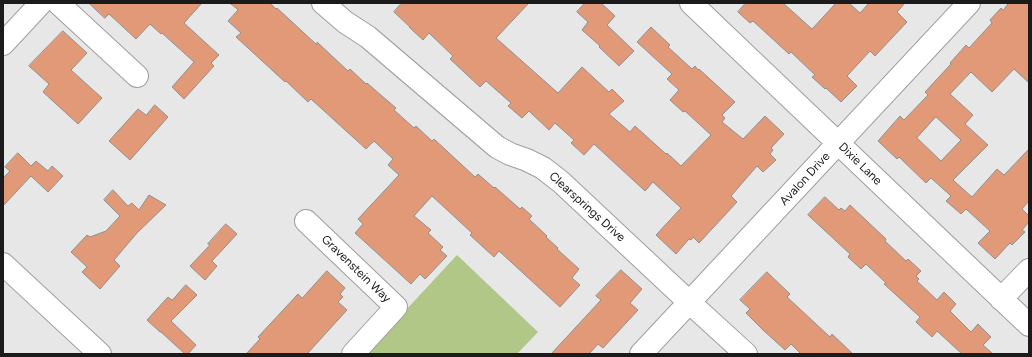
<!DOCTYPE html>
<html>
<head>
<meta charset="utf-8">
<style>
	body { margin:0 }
	#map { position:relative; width:1032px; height:357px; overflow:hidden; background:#e7e7e8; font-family:Figtree,sans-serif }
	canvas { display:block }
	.frame { position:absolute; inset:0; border:4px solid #1b1b1b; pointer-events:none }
</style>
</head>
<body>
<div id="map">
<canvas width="1032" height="357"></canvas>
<div class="frame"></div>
</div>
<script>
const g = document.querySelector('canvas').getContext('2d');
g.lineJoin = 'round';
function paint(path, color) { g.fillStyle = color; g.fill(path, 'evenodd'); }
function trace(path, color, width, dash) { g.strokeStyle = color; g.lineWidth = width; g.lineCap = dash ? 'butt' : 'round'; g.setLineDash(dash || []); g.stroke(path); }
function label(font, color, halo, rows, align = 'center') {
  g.font = font + ' Figtree,sans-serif'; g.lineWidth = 4; g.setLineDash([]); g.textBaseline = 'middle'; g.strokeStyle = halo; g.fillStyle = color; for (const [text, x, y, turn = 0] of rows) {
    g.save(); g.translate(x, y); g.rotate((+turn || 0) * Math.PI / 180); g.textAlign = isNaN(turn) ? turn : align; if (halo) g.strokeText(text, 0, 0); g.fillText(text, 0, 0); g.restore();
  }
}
const green = new Path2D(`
	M457 255 538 332 517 354H365Z`);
const building = new Path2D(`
	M89 3H202L184 23 219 55 211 63 214 66 184 99 172 87 194 62 162 33 161 34 150 24 136 39 109 14 105 18Z
	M230 3H270L276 9 277 8 317 45V42L348 71 350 69 366 84 367 83 382 96 396 108 394 110 414 128 416 126 432 141 434 139 475 177 478 174 494 188 495 187 520 209 522 207 532 216 529 219 547 236 546 237 558 248 557 249 579 269 572 278 580 285 560 307 499 251 494 257 470 235 472 233 432 196 414 216 431 230 428 233 443 247 440 250 447 256 425 279 420 274 411 284 355 233 363 224 358 219 399 175 388 165 393 159 374 141 366 149 311 99 308 102 286 81 285 82 236 37 241 33 228 21 238 10Z
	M402 3H529L496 38 558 93 582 67 609 92 612 89 624 101 609 114 630 132 635 126 666 154 667 153 681 166 711 135 685 111 683 112 670 100 679 90 667 79 672 74 637 42 651 27 670 45 668 47 692 69 695 66 698 70 699 69 735 102 722 115 725 118 722 122 743 139 765 116 784 134 771 148 773 150 770 154 776 160 763 172 757 166 731 196 737 202 699 243 693 237 691 240 689 239 676 254 656 235 681 208 653 182 645 191 594 144 584 155 571 143 574 140 555 123 549 130 529 111 522 118 508 106 511 103 486 81 480 87 450 59 453 56 429 33 423 40 409 27H410L394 12Z
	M585 3H601L615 16 607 25 634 51 619 66 599 47 600 46 582 30 588 22 577 12Z
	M746 3H783L812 29 836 3H849L860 13 869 3H905L897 12 907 22 875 56 870 51 847 76 857 86 841 102 826 88 825 89 812 77 815 75 791 52 789 54 753 21 750 23 738 12Z
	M1009 3H1029V83L1014 69 992 92 971 72 950 94 973 115 965 124 988 145 953 180 972 197 997 169 1004 175 1029 149V201L1022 209 1029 216V222L1022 230 1025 232 1012 245 1010 243 995 259 978 243 990 231 966 209 961 214 946 201 951 196 931 178 926 183 899 157 897 159 878 141 900 116 904 120 928 95 925 92 951 64 950 63 966 45 969 48 992 23 990 20 1001 8 1003 10ZM936 117 961 140 941 161 917 138Z
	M63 31 87 53 71 70 102 98 78 124 43 92 49 84 29 66Z
	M155 105 168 117 130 160 109 141 138 109 146 115Z
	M18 153 31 166 36 161 48 171 52 166 63 176 48 192 31 176 3 206V178L10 171 5 167Z
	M113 190 128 206 132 203 139 210 149 195 166 205 137 233 114 260 120 266 100 289 82 272 87 267 71 252 87 235 90 237 106 231 120 216 104 200Z
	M825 197 839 210 841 208 845 211 850 205 886 239 885 241 906 261 908 259 921 271 916 276 919 279 917 281 937 300 944 292 956 304 950 311 971 332 978 324 991 337 983 345 993 354H962L937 331 932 337 916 322 920 317 884 284 886 283 866 264 861 269 848 257 850 254 808 215Z
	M226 224 237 234 212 261 217 266 205 280 190 266 210 245 208 244Z
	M621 270 642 289 630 303 638 310 603 348 598 344 589 354H551L601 300 596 296Z
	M327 271 345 288 340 294 343 297 338 302 347 310 307 354H246L260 339 258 337 298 294 302 298Z
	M767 272 790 294 787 297 830 337 832 334 853 354H801L791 344 785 350 763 330 746 313 750 309 740 300Z
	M186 285 197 295 171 321 196 345 188 354H185L161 332H160L147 320 168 297 172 300Z`);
const minor = new Path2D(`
	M58 3 137 76
	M323 3 345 22 368 37 497 147 510 154 527 160 543 168 561 182 689 302 746 354
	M691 3 1029 325
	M3 44 41 3
	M306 221 396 307 353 354
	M3 264 100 354
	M1001 299 1029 270
	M641 354 969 3`);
const streetNames = [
	["Dixie Lane",860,164,44],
	["Avalon Drive",805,179,-47],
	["Clearsprings Drive",587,207,42],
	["Gravenstein Way",356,269,44]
];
paint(green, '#b0c787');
paint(building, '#e19977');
trace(building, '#908f8e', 1);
trace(minor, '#9e9e9f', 24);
trace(minor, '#fff', 22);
label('12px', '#1b1b1b', '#fff', streetNames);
</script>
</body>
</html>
